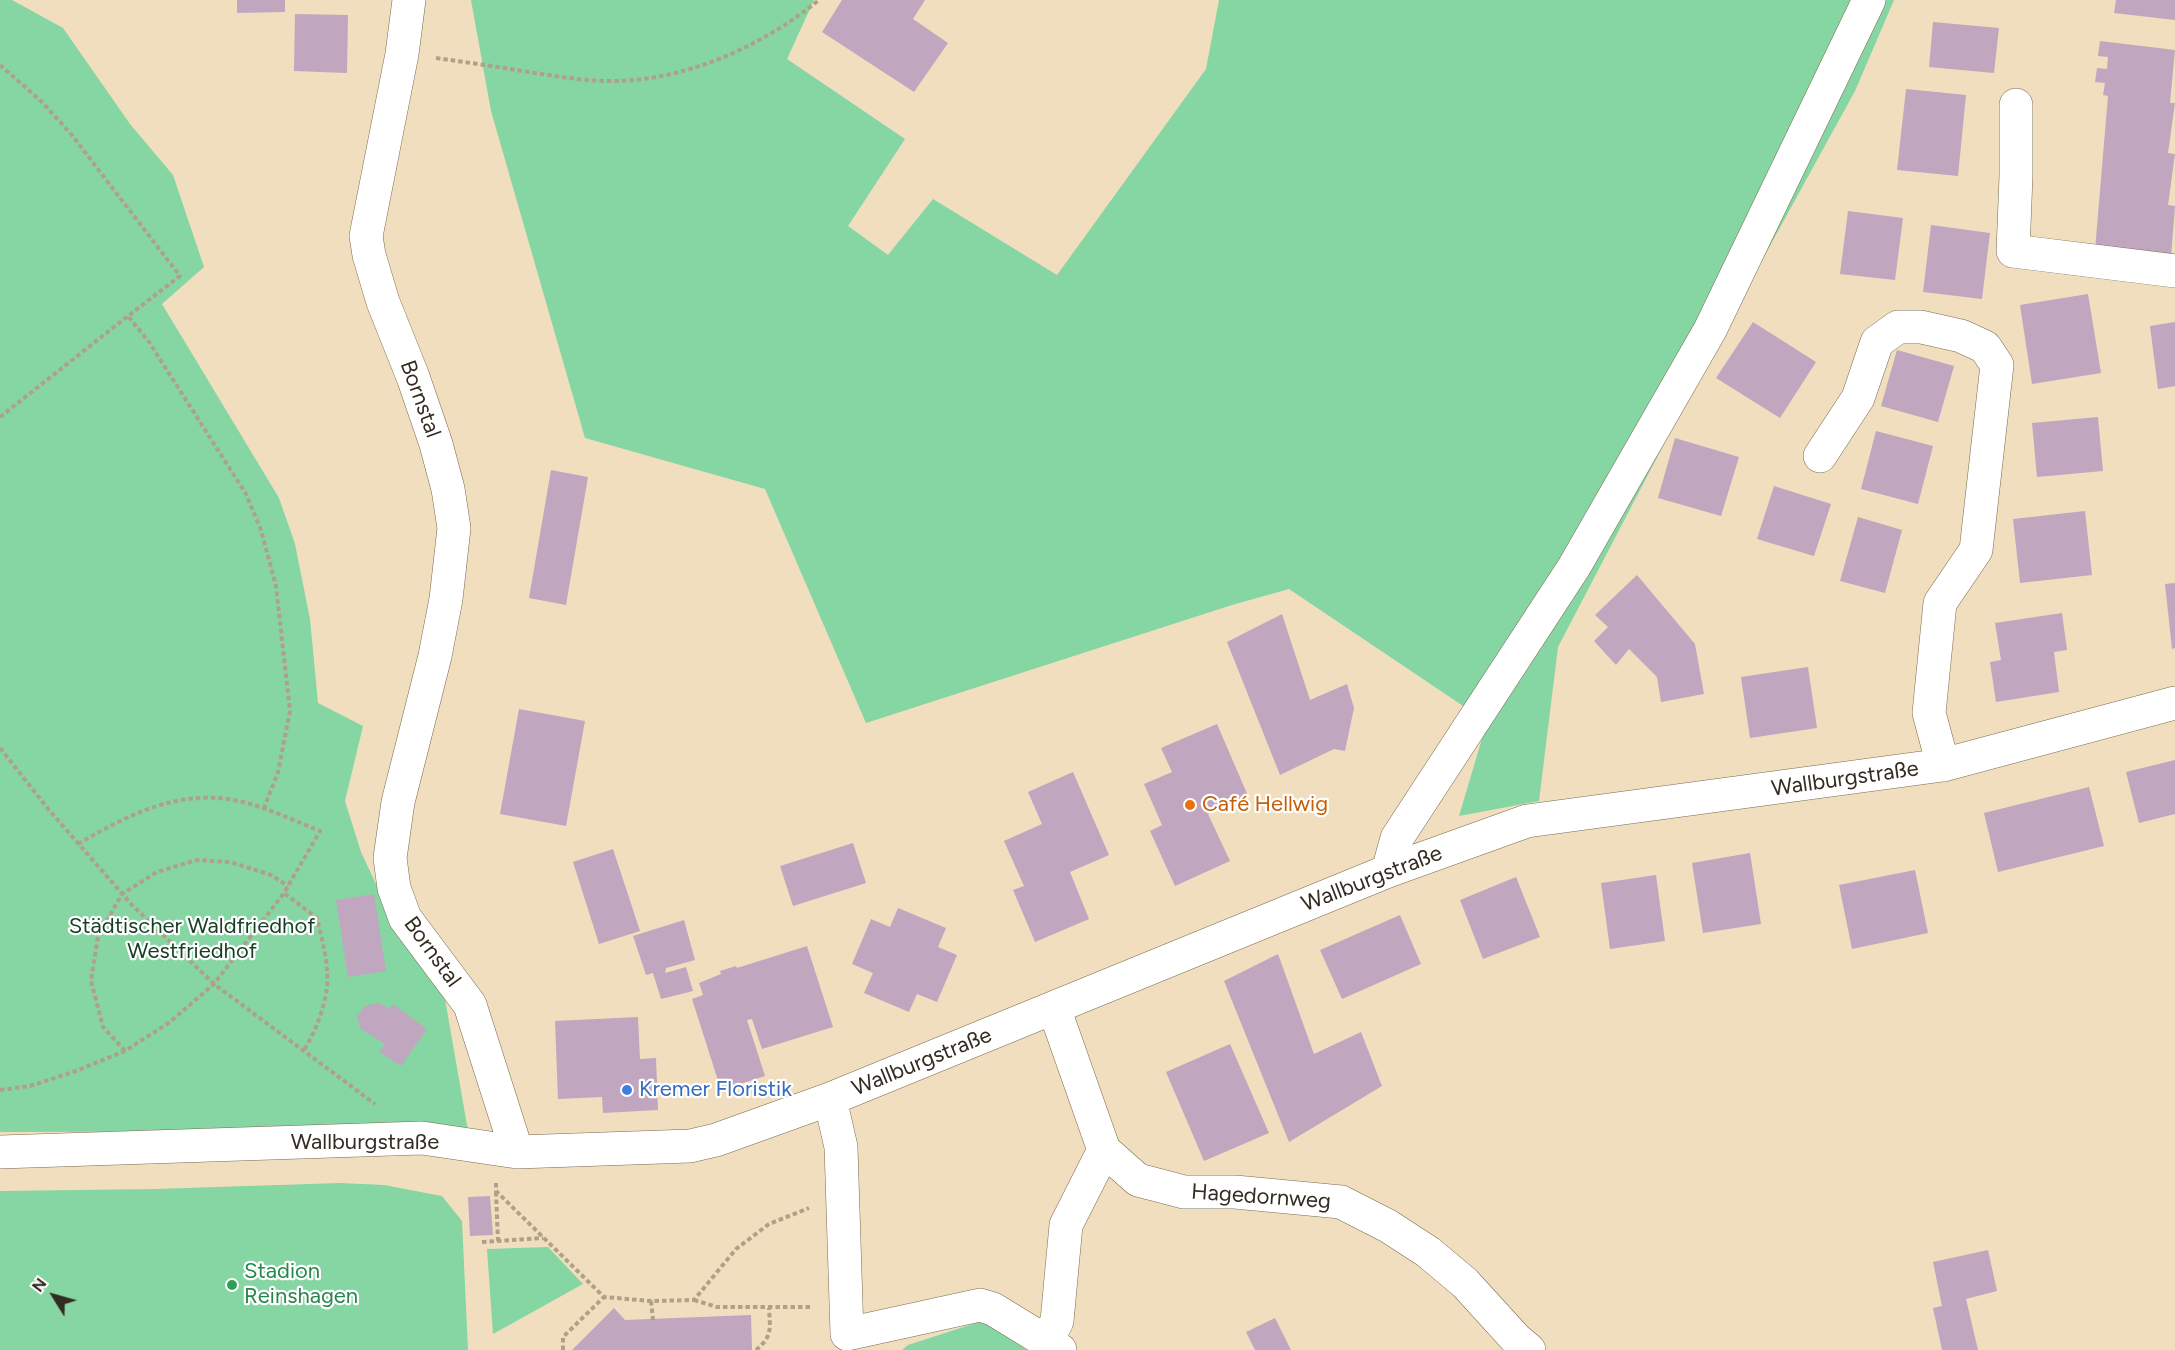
<!DOCTYPE html>
<html>
<head>
<meta charset="utf-8">
<style>
	body { margin:0 }
	#map { position:relative; width:2175px; height:1350px; overflow:hidden; background:#f0debf; font-family:Figtree,sans-serif }
	canvas { display:block }
	.north { position:absolute; left:24px; top:1266px; width:60px; height:60px; -webkit-text-stroke:4px #fff; paint-order:stroke; rotate:307deg; font-size:16px; font-weight:700; line-height:24px; text-align:center; color:#332c20 }
	.north::after { content:''; display:block; margin:auto; width:21px; height:27px; background:#332c20; clip-path:polygon(50% 0,100% 100%,50% 72%,0 100%) }
</style>
</head>
<body>
<div id="map">
<canvas width="2175" height="1350"></canvas>
<div class="north">N</div>
</div>
<script>
const g = document.querySelector('canvas').getContext('2d');
g.lineJoin = 'round';
function paint(path, color) { g.fillStyle = color; g.fill(path, 'evenodd'); }
function trace(path, color, width, dash) { g.strokeStyle = color; g.lineWidth = width; g.lineCap = dash ? 'butt' : 'round'; g.setLineDash(dash || []); g.stroke(path); }
function label(font, color, halo, rows, align = 'center') {
  g.font = font + ' Figtree,sans-serif'; g.lineWidth = 4.5; g.setLineDash([]); g.textBaseline = 'middle'; g.strokeStyle = halo; g.fillStyle = color; for (const [text, x, y, turn = 0] of rows) {
    g.save(); g.translate(x, y); g.rotate((+turn || 0) * Math.PI / 180); g.textAlign = isNaN(turn) ? turn : align; if (halo) g.strokeText(text, 0, 0); g.fillText(text, 0, 0); g.restore();
  }
}
const green = new Path2D(`
	M0 0H12L63 28 130 124 173 175 204 267 162 304 279 498 295 544 310 619 318 703 363 726 345 801 361 852 399 933 445 999 468 1131 0 1132Z
	M471 0H814L787 59 905 139 848 226 888 255 933 199 1057 275 1206 69 1219 0H1894L1855 91 1721 335 1558 647 1539 801 1459 816 1487 722 1289 589 1232 605 866 723 765 489 585 438 491 111Z
	M340 1183 384 1185 442 1196 462 1221 468 1350H0V1191L156 1189Z
	M548 1247 583 1284 493 1334 487 1249Z
	M982 1321 1027 1350H902L908 1345Z`);
const building = new Path2D(`
	M237 0H285V12L237 13Z
	M842 0H925L913 19 948 43 914 92 822 32Z
	M2116 0H2175V20L2114 13Z
	M295 14 348 15 347 73 294 71Z
	M1933 22 1999 28 1994 73 1929 67Z
	M2100 41 2175 50 2170 103H2175L2168 153 2175 154 2168 205 2175 206 2171 257 2095 250 2108 96 2103 95 2105 83 2095 82 2097 68 2107 69 2108 57 2098 56Z
	M1906 89 1966 95 1958 176 1897 170Z
	M1848 211 1903 218 1895 280 1840 274Z
	M1931 225 1990 233 1982 299 1923 292Z
	M2088 294 2101 373 2032 384 2020 305Z
	M1753 322 1816 362 1780 418 1716 378Z
	M2175 322V386L2158 389 2150 326Z
	M1897 350 1954 366 1938 422 1881 406Z
	M2098 417 2103 471 2037 477 2032 423Z
	M1876 431 1933 446 1918 504 1861 489Z
	M1675 438 1739 457 1721 516 1658 498Z
	M551 470 588 477 566 605 529 598Z
	M1774 486 1831 504 1814 556 1757 539Z
	M2085 511 2092 575 2020 583 2013 519Z
	M1858 517 1902 530 1885 593 1840 581Z
	M1637 575 1695 644 1704 694 1661 702 1657 677 1629 649 1616 665 1594 641 1608 627 1595 615Z
	M2175 583V648L2172 649 2165 584Z
	M2062 613 2067 650 2054 652 2059 692 1996 702 1990 662 2001 660 1995 623Z
	M1282 614 1310 700 1347 684 1354 708 1345 751 1334 749 1280 775 1227 642Z
	M1808 667 1817 728 1750 738 1741 677Z
	M519 709 585 721 566 826 500 814Z
	M1217 724 1248 796 1208 814 1230 861 1175 886 1150 831 1162 825 1144 784 1172 772 1161 748Z
	M2175 760V814L2139 823 2126 772Z
	M1073 772 1109 855 1070 872 1089 919 1035 942 1013 890 1024 886 1004 841 1042 824 1028 792Z
	M2089 787 2104 846 1998 872 1984 813Z
	M853 843 866 883 793 906 780 866Z
	M613 849 640 931 599 944 573 862Z
	M1750 853 1761 924 1703 933 1692 863Z
	M1915 870 1928 933 1852 949 1839 885Z
	M1656 875 1665 941 1610 949 1601 883Z
	M1516 877 1540 937 1483 959 1460 900Z
	M374 894 386 971 348 977 336 900Z
	M898 908 946 928 938 947 957 955 937 1002 917 994 909 1012 864 993 873 973 852 964 871 919 890 927Z
	M1400 915 1421 964 1342 999 1320 950Z
	M684 920 695 960 666 968 665 973 686 967 693 991 661 999 653 973 646 975 633 936Z
	M807 946 833 1027 762 1049 752 1019 747 1020 765 1076 721 1090 692 999 703 995 699 983 721 974 720 971 736 966 737 968Z
	M1278 954 1314 1054 1361 1032 1382 1086 1289 1142 1224 981Z
	M379 1003 389 1009 393 1004 427 1029 401 1066 379 1052 385 1044 361 1029 357 1017 365 1006Z
	M638 1017 640 1059 656 1058 658 1110 603 1113 602 1097 558 1099 555 1021Z
	M1230 1044 1269 1133 1204 1161 1166 1072Z
	M490 1196 493 1235 470 1236 468 1197Z
	M1988 1250 1997 1291 1966 1299 1978 1350H1942L1933 1308 1942 1306 1933 1262Z
	M614 1308 625 1320 751 1315 752 1350H572Z
	M1275 1318 1291 1350H1255L1246 1332Z`);
const path = new Path2D(`
	M436 58C464 62 493 66 522 71 549 75 576 80 604 81 681 83 760 48 819 0
	M0 65 41 101 71 134 180 276 128 316 149 342 246 494 261 530 276 586 290 711 278 772 264 808
	M0 417 128 316
	M0 748 49 810 132 905 214 984 375 1104
	M78 844C129 814 182 787 243 802 270 809 295 821 320 831L284 893 317 918C321 935 326 953 327 970 330 995 317 1030 304 1050
	M125 1051 103 1027 91 981 98 936 122 894 157 872 197 860 230 862 271 875 288 886
	M0 1090 30 1086 76 1071 125 1051 170 1022 214 984 284 893
	M496 1183V1191L604 1297 651 1301 694 1300 736 1249 769 1224 809 1208
	M496 1192 498 1241
	M482 1242 543 1238
	M694 1300 717 1307H812
	M651 1301 653 1320
	M563 1350V1337L604 1297
	M756 1350C773 1336 770 1328 769 1308`);
const minor = new Path2D(`
	M409 0 402 54 366 236 369 255 383 302 413 377 436 444 448 489 454 528 446 599 435 656 398 802 390 858 394 888 405 918 470 1005 517 1152
	M2016 105V176L2013 251 2175 271
	M1820 456 1858 398 1877 342 1898 327H1921L1961 336 1985 347 1997 365 1976 550 1940 603 1929 713 1943 765
	M1388 871 1397 838 1574 567 1710 330 1869 0
	M1054 1008 1104 1150 1138 1180 1184 1192H1235L1341 1202 1388 1226 1428 1252 1465 1283 1516 1339 1529 1350
	M830 1099 841 1147 847 1334 980 1305 993 1309 1060 1350
	M0 1152 422 1138 517 1152 690 1146 716 1140 830 1099 1388 871 1527 821 1943 765 2175 703
	M1047 1341 1057 1321 1066 1225 1104 1150`);
const markers = [
	[1190,805,6,"#e8710a"],
	[627,1090,6,"#3f7fe0"],
	[232,1285,6,"#2e9e5b"]
];
const streetNames = [
	["Bornstal",420,399,70],
	["Wallburgstraße",1845,779,-8],
	["Wallburgstraße",1372,879,-21],
	["Bornstal",432,952,54],
	["Wallburgstraße",922,1062,-22],
	["Wallburgstraße",365,1143],
	["Hagedornweg",1261,1197,4]
];
const foodNames = [
	["Café Hellwig",1202,805]
];
const parkNames = [
	["Städtischer Waldfriedhof",192,927],
	["Westfriedhof",192,952]
];
const shopNames = [
	["Kremer Floristik",639,1090]
];
const leisureNames = [
	["Stadion",244,1272],
	["Reinshagen",244,1297]
];
paint(green, '#85d6a2');
paint(building, '#c1a6bf');
trace(minor, '#7a6a4e', 34);
trace(path, '#afa188', 4, [4.5, 3]);
trace(minor, '#fff', 33);
for (const [x, y, r, color] of markers) { const dot = new Path2D(); dot.arc(x, y, r, 0, 2 * Math.PI); g.fillStyle = color; g.fill(dot); trace(dot, '#fff', 2); }
label('22px', '#332c20', '#fff', streetNames);
label('22px', '#c56008', '#fff', foodNames, 'left');
label('22px', '#183e27', '#fff', parkNames);
label('22px', '#366cbe', '#fff', shopNames, 'left');
label('22px', '#27864d', '#fff', leisureNames, 'left');
</script>
</body>
</html>
